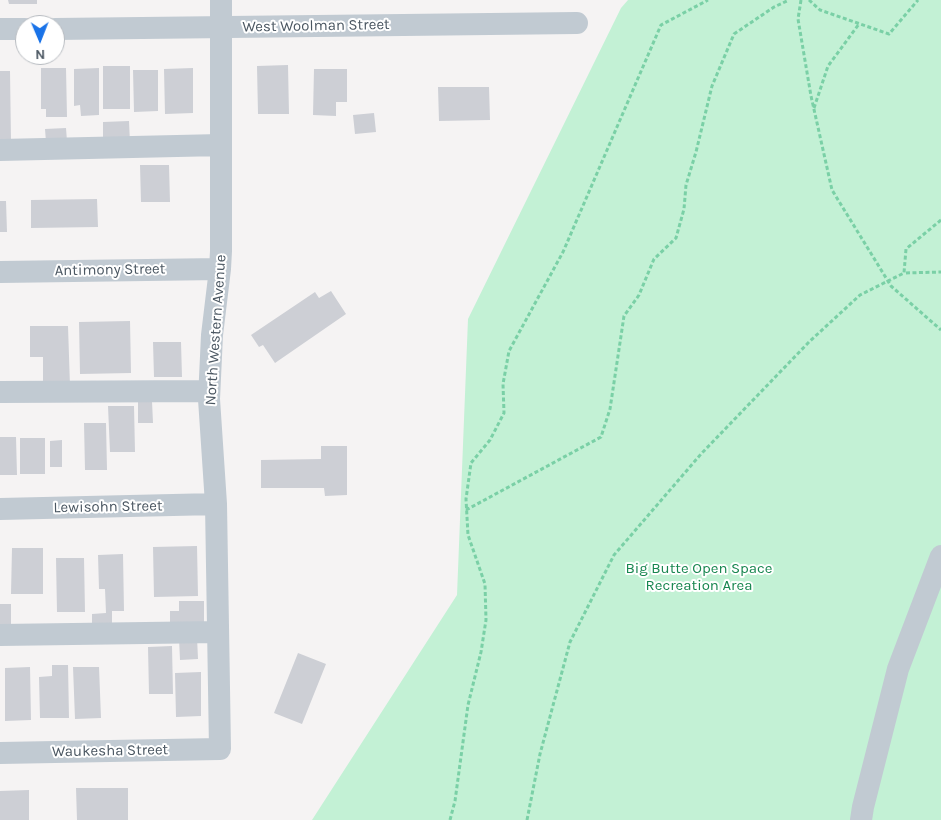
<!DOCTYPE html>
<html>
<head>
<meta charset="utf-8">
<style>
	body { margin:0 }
	#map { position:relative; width:941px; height:820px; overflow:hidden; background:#f5f3f3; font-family:Karla,sans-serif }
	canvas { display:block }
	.north { position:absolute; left:15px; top:15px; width:50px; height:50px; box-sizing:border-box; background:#fff; border:1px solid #b7bbc0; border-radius:50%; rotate:179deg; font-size:14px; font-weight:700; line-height:20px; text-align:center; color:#4a5661 }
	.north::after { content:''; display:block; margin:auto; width:18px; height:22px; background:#1a73e8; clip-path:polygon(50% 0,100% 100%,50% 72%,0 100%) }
</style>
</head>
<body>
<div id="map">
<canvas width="941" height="820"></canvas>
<div class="north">N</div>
</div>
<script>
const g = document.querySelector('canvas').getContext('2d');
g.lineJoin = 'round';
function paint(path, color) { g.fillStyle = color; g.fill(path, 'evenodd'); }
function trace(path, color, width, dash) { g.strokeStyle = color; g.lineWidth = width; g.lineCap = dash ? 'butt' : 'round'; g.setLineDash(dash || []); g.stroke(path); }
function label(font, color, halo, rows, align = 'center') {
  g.font = font + ' Karla,sans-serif'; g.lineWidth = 4; g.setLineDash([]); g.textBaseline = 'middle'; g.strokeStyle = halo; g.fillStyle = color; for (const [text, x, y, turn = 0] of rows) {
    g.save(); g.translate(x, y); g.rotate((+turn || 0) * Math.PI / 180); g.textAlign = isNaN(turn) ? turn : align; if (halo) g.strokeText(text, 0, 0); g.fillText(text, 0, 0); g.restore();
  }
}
const green = new Path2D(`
	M628 0H941V820H312L457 595 468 319 621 8Z`);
const building = new Path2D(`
	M8 0H37V4H9Z
	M288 65 289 114H258L257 66Z
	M103 66H130V109H103Z
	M41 68H66L67 117H46V109H41Z
	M99 68V115L81 116 80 105 74 106V69Z
	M193 68V113L165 114 164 69Z
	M314 69H347V102H336V116L313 115Z
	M133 70H158V111L134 112Z
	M0 71H10L11 142 0 143Z
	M438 87H489L490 120 439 121Z
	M374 113 376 132 355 134 353 115Z
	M129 121 130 143H103V122Z
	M66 128 67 141 46 142 45 129Z
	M140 165H169L170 202H141Z
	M97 199 98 227 31 228V200Z
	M0 201H6L7 232H0Z
	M331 291 346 314 275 363 263 345 259 347 251 335 315 292 319 298Z
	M130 321 131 373 80 374 79 322Z
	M30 326H68L70 386H43V357H30Z
	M153 342H181L182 377H154Z
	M138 401H152L153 423H138Z
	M108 406H134L135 452H110Z
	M84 423H106L107 470H85Z
	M0 437H16L17 475H0Z
	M20 438H45V474H20Z
	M62 440V467H50V441Z
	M321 446H347V495L325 496 324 488H261V460L321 459Z
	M197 546 198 596 154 597 153 547Z
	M12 548H43V594H11Z
	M123 554 124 611H112V624L92 625V614L106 613 105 589H99L98 555Z
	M56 558H84L85 612H57Z
	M179 601H204V626H170V611H179Z
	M0 604H11V626H0Z
	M197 637 198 659 180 660 179 638Z
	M172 646 173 694H149L148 647Z
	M298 653 326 664 302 724 274 713Z
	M52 665H68L69 718H40L39 677 52 676Z
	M30 667 31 720 5 721V668Z
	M73 667H99L101 718 75 719Z
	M201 672V716L176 717 175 673Z
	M76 788H128V820H77Z
	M29 790V820H0V791Z`);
const path = new Path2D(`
	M801 0 798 19 811 96 832 190 891 286 941 330
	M809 0 820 10 889 34 918 0
	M814 108 828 66 859 24
	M941 220 906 249 904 273 941 272
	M466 510 601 437 610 409 624 316 639 295 654 259 676 238 684 209 686 185 696 152 712 86 734 34 774 7 789 0
	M450 820 455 801 468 705 481 652 486 620 485 584 468 535 466 499 471 463 490 440 504 413 503 384 509 351 563 252 661 25 708 0
	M527 820 540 754 570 642 614 555 701 454 809 342 860 295 904 273`);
const minor = new Path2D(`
	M0 29H25
	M55 29 577 23
	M0 150 221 145
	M0 272 220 269
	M0 392 209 391
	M0 509 216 504
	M0 635 218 632
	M0 753 220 749 216 504 209 399 212 335 220 269 221 251V0
	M861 820 863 807 898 669 941 556`);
const streetNames = [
	["West Woolman Street",316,26,-1],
	["Antimony Street",110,270,-1],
	["North Western Avenue",216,330,-86],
	["Lewisohn Street",108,507,-1],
	["Waukesha Street",110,751,-1]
];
const parkNames = [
	["Big Butte Open Space",699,569],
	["Recreation Area",699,586]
];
paint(green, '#c3f1d5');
paint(building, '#cdcfd5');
trace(path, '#7ad0a6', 3, [4, 2.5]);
trace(minor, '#c1cad2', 22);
label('15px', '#4a5661', '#fff', streetNames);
label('15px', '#17864f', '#fff', parkNames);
</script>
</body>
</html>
